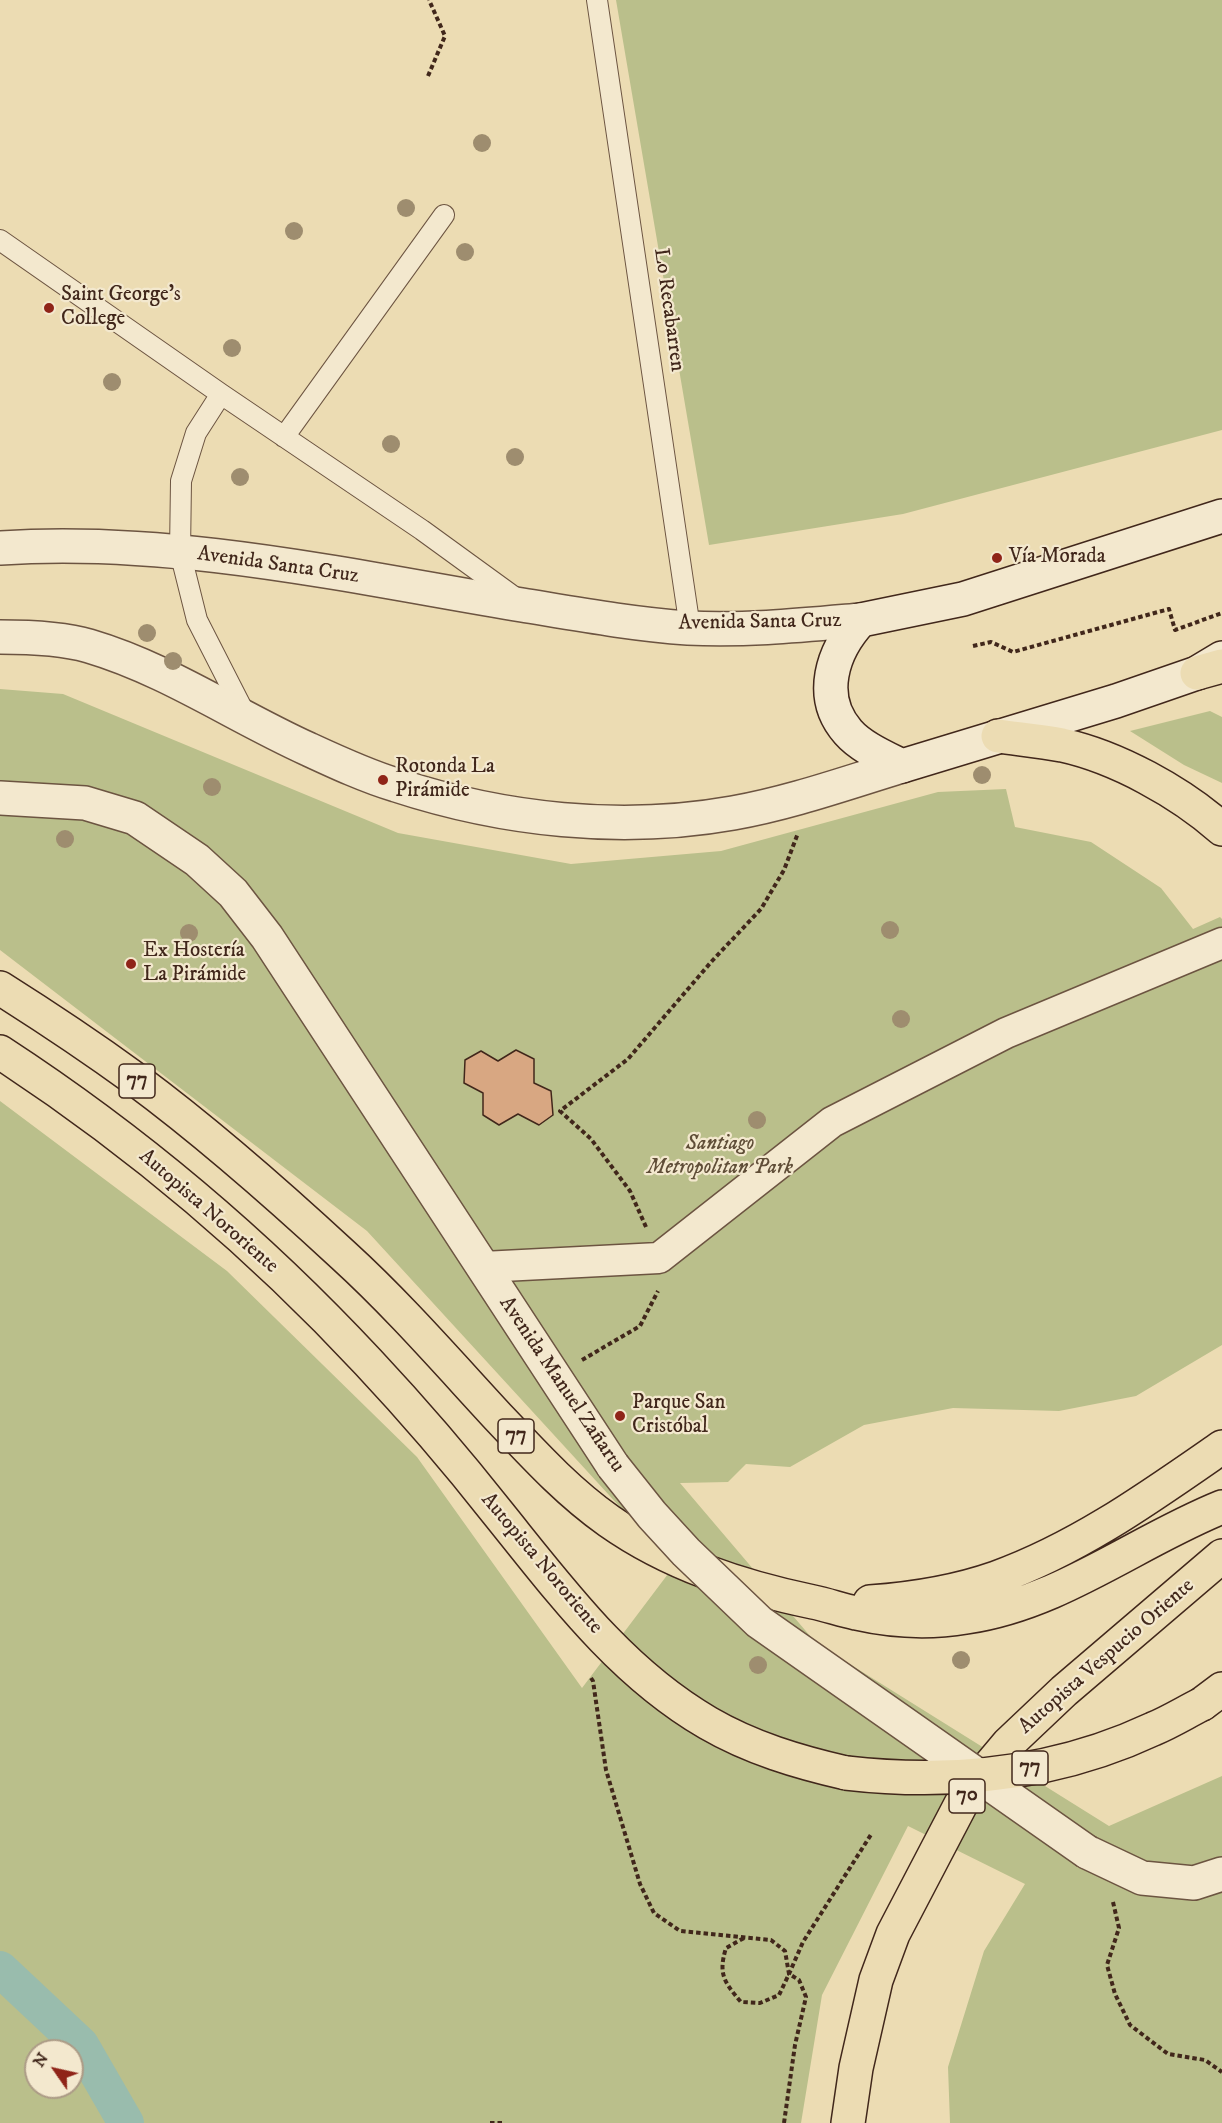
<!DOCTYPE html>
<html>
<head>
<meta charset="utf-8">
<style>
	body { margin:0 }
	#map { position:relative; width:1222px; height:2123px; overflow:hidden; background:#ecdcb3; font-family:"IM FELL DW Pica",serif }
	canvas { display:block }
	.north { position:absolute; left:24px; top:2039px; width:60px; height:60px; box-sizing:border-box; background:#f3e8ce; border:2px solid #ac9b86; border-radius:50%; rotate:304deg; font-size:16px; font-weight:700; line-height:24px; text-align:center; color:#41271b }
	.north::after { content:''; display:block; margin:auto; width:21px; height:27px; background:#8f2418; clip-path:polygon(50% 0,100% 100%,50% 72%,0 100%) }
</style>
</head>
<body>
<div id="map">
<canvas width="1222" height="2123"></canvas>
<div class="north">N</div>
</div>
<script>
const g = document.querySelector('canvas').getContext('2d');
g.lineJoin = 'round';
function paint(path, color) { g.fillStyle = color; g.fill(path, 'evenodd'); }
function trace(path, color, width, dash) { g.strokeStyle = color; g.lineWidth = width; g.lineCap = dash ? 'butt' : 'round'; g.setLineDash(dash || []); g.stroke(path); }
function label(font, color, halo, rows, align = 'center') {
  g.font = font + ' "IM FELL DW Pica",serif'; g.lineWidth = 4.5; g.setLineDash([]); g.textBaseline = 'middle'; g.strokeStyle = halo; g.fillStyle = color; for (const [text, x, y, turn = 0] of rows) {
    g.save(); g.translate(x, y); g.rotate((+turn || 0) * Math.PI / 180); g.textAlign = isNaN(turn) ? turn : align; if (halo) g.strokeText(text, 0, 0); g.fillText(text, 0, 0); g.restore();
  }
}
const green = new Path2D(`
	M616 0H1222V430L903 514 709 545Z
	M0 689 63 694 398 833 571 864 721 851 938 792 1006 789 1015 827 1091 842 1161 888 1193 929 1220 917 1222 919V1345L1136 1396 1059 1411 953 1408 864 1425 790 1467 746 1464 728 1482 680 1483 816 1643 1109 1826 1222 1776V2123H950L948 2067 984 1951 1025 1884 908 1826 822 1995 801 2123H0V1101L227 1271 417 1457 582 1688 674 1566 367 1231 0 950ZM36 2051H72V2087H36Z
	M1210 711 1222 717V783L1184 765 1130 731Z`);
const canal = new Path2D(`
	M0 1969 81 2045 126 2123`);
const building = new Path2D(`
	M516 1050 534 1059V1083L551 1091 553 1115 539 1125 518 1114 499 1125 483 1115V1093L464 1083 465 1060 481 1051 498 1061Z`);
const path = new Path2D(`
	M428 76 445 36 429 0
	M973 646 991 642 1013 652 1169 609 1175 630 1222 613
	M646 1227 630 1191 591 1139 560 1111 628 1059 712 961 761 909 784 870 798 833
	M582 1360 640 1326 658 1291
	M591 1678 593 1681 606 1770 640 1884 654 1913 680 1931 771 1940 785 1951 789 1974 779 1995 760 2003 741 2002C724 1982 718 1974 726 1948L744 1938
	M1113 1902 1119 1928 1107 1965 1115 1994 1130 2025 1168 2054 1205 2060 1222 2072
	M490 2123H503
	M784 2123 795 2045 806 1997 799 1980 789 1974 803 1942 872 1833`);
const service = new Path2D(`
	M597 0 690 628
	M0 240 221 394 422 530 517 599
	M221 394 196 433 181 481 180 552 197 620 246 716
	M284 437 444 215`);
const pedestrian = new Path2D(`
	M483 1267 659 1258 832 1122 1006 1033 1222 943`);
const minor = new Path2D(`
	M0 798 85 803 135 818 197 860 233 893 267 937 613 1466
	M1087 1852 1142 1878 1194 1883 1222 1874`);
const tertiary = new Path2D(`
	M0 548C172 536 353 577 522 605 577 614 632 624 688 628 745 631 804 625 861 620
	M0 637C29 637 62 638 89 646 167 669 235 716 308 749 336 762 366 776 396 785 503 820 621 833 733 813 790 803 846 783 902 766`);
const secondary = new Path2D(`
	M1222 658 1197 673 1116 701 902 766C884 757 861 747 848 732 817 697 832 651 861 620L963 599 1222 516`);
const primary = new Path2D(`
	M1197 673 1222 666`);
const motorway = new Path2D(`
	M998 736C1019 739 1041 741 1062 745 1117 757 1180 792 1222 829
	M0 988C46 1017 91 1047 135 1079 208 1133 276 1193 343 1255 399 1306 450 1365 501 1420 535 1456 568 1492 609 1521 670 1564 741 1587 813 1602 828 1605 841 1610 856 1613 891 1621 930 1623 966 1617 1061 1603 1135 1542 1222 1507
	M0 1052C135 1140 258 1244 368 1362 413 1410 456 1460 497 1512 560 1590 620 1672 708 1723 751 1748 798 1762 846 1773
	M870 1602C912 1599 956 1592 996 1578 1079 1548 1150 1497 1222 1447
	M1202 1704 1222 1689
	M848 2123 856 2068 876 1980 893 1934 961 1804 987 1769 1008 1744 1064 1691 1222 1556`);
const minorBridge = new Path2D(`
	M613 1466 652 1515 686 1552 759 1622 1087 1852`);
const motorwayBridge = new Path2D(`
	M846 1773C951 1785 1057 1774 1153 1729 1170 1722 1186 1712 1202 1704`);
const trees = [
	[482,143],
	[406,208],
	[294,231],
	[465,252],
	[232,348],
	[112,382],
	[391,444],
	[515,457],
	[240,477],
	[147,633],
	[173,661],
	[982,775],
	[212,787],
	[65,839],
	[890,930],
	[189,933],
	[901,1019],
	[757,1120],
	[961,1660],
	[758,1665]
];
const markers = [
	[49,308,6,"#8f2418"],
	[997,558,6,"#8f2418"],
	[383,780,6,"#8f2418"],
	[131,964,6,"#8f2418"],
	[620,1416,6,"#8f2418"]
];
const shields = [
	[137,1081,36],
	[516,1436,36],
	[1030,1768,36],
	[967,1796,36]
];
const shieldNames = [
	["77",137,1081],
	["77",516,1436],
	["77",1030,1768],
	["70",967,1796]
];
const poiNames = [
	["Saint George's",61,296],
	["College",61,320],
	["Vía Morada",1009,558],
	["Rotonda La",395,768],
	["Pirámide",395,792],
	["Ex Hostería",143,952],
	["La Pirámide",143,976],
	["Parque San",632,1404],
	["Cristóbal",632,1428]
];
const streetNames = [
	["Lo Recabarren",668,310,82],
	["Avenida Santa Cruz",278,566,8],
	["Avenida Santa Cruz",760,623,-1],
	["Autopista Nororiente",208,1212,41],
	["Avenida Manuel Zañartu",561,1385,56],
	["Autopista Nororiente",541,1564,50],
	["Autopista Vespucio Oriente",1107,1657,-41]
];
const parkNames = [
	["Santiago",720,1145],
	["Metropolitan Park",720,1169]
];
paint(green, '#babf8b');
trace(canal, '#99bcad', 36);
paint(building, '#d8a782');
trace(building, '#41271b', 1.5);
trace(service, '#6c5441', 22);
trace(pedestrian, '#6c5441', 33);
trace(minor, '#6c5441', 36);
trace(tertiary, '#6c5441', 36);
trace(secondary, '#41271b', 36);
trace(primary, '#41271b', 36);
trace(motorway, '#41271b', 36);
trace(path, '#41271b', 4, [4.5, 3]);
trace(service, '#f3e8ce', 20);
trace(pedestrian, '#f3e8ce', 30);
trace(minor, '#f3e8ce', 33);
trace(tertiary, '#f3e8ce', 33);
trace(secondary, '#f3e8ce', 33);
trace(primary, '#ecdcb3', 33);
trace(motorway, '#ecdcb3', 33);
trace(minorBridge, '#6c5441', 36, []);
trace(motorwayBridge, '#41271b', 36, []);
trace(minorBridge, '#f3e8ce', 33);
trace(motorwayBridge, '#ecdcb3', 33);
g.fillStyle = '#9e8d6f';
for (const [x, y] of trees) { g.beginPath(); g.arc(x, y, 9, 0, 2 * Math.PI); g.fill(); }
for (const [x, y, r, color] of markers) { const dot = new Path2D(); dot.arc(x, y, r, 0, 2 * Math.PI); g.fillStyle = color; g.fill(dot); trace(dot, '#f3e8ce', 2); }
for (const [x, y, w] of shields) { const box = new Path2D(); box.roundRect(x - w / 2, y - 17, w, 34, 4.5); g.fillStyle = '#f3e8ce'; g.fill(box); trace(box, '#41271b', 1.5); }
label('bold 20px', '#41271b', null, shieldNames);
label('21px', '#41271b', '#f3e8ce', poiNames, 'left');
label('21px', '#41271b', '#f3e8ce', streetNames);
label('italic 21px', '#5f4d37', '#f3e8ce', parkNames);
</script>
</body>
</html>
